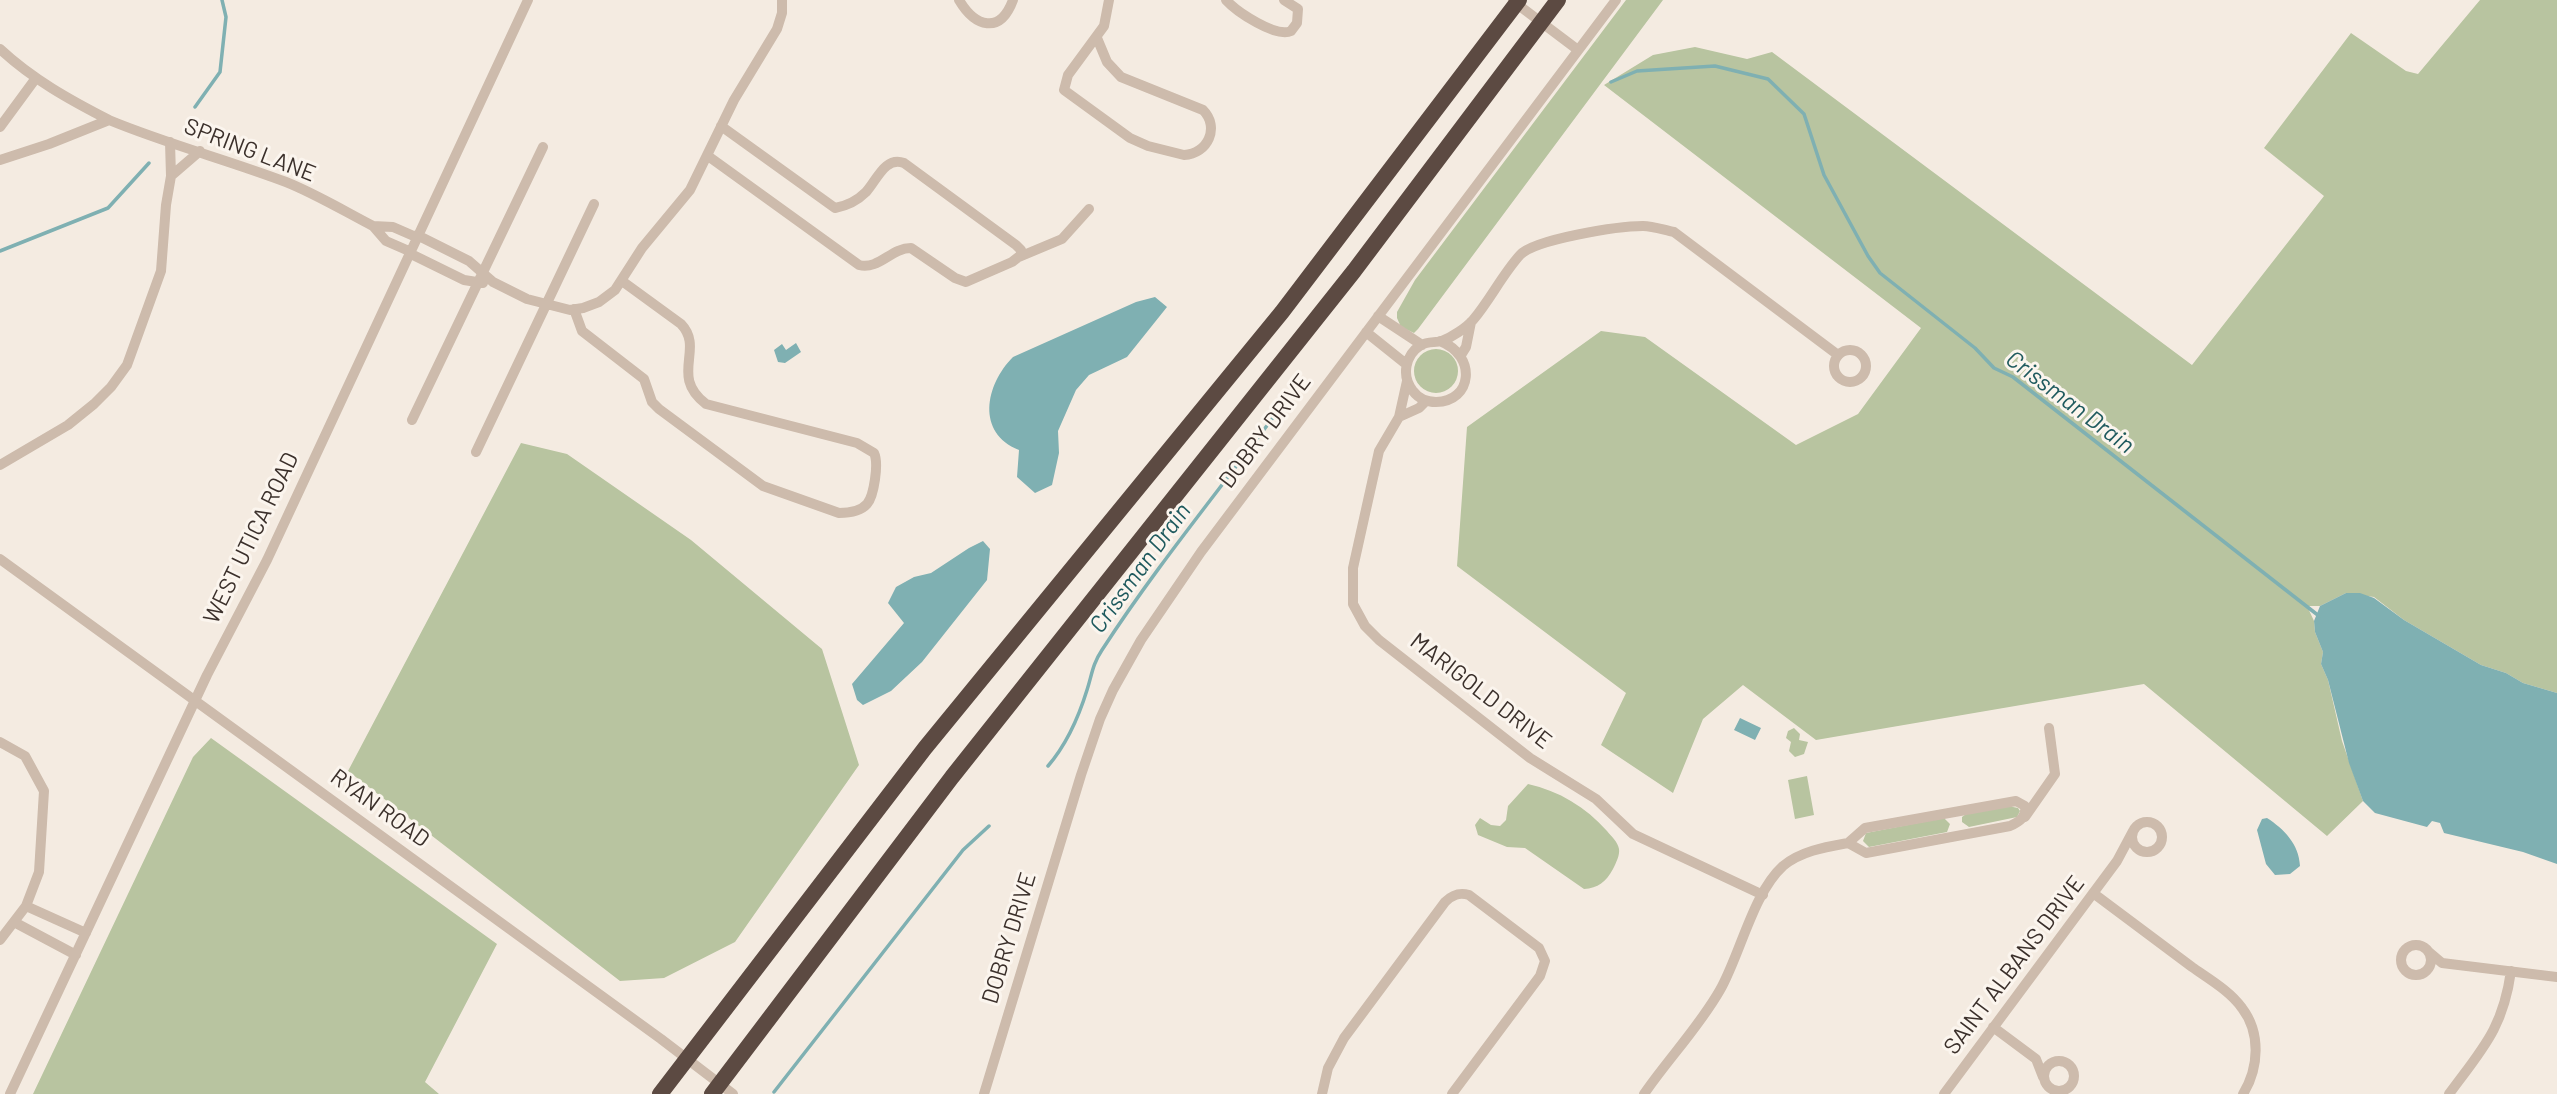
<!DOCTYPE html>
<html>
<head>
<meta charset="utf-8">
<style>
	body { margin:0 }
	canvas { display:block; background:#f4ebe1 }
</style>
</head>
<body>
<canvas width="2557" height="1094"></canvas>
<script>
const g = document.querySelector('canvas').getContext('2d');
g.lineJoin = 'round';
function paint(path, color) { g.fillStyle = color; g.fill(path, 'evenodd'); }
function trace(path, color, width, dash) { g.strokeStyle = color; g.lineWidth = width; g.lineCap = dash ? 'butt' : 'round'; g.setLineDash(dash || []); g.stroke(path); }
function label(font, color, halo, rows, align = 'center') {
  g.font = font + ' Barlow,sans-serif'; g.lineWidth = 6; g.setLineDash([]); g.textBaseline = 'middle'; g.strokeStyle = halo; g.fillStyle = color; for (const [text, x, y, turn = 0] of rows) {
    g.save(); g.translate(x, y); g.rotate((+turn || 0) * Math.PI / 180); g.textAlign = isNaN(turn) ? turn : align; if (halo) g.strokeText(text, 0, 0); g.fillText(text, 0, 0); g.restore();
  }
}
const green = new Path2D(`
	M1626 0H1663L1418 329 1414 333 1401 327 1397 318V312L1415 280Z
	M2480 0H2557V693L2523 683 2506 673 2481 665 2404 620 2374 597 2346 593 2320 606H2307L2314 621 2315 632 2323 652 2321 664 2328 680 2342 741 2363 801 2327 836 2144 684 1816 740 1743 685 1703 719 1673 793 1601 745 1626 693 1457 566 1467 427 1601 331 1645 337 1796 445 1858 414 1921 328 1604 85 1653 55 1695 47 1747 59 1772 52 2192 365 2324 196 2264 148 2351 33 2406 71 2418 74Z
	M1414 371a22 22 0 1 1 44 0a22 22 0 1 1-44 0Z
	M521 443 567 454 691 540 822 649 859 765 735 942 664 978 620 981 348 771Z
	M1794 728 1800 734 1799 740 1808 742 1804 754 1795 757 1789 751 1791 742 1786 738 1788 731Z
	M211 738 497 944 425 1082 439 1094H33L193 757Z
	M1807 776 1814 815 1795 819 1788 780Z
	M1528 784C1559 791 1586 807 1607 831 1611 836 1618 842 1619 849 1620 855 1616 863 1613 869 1606 882 1598 888 1584 889L1525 848 1507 847 1478 835 1475 825 1480 818 1491 825 1500 826 1506 820 1508 806Z
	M2008 806 2018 808 2020 811 2017 817 1969 827 1962 822V817L1966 814Z
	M1944 818 1950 824 1947 832 1869 847 1863 841 1866 833Z`);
const water = new Path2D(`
	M1155 297 1167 307 1127 357 1089 375 1076 390 1058 431 1059 453 1052 485 1035 493 1017 477 1019 450C976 433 985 385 1013 357L1136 302Z
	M796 343 801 352 785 363 778 362 774 350 782 344 786 350Z
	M983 541 990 549 987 580 922 662 891 691 863 705 857 700 852 684 904 623 888 603 896 587 914 577 931 573 969 548Z
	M2346 593H2360L2374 598 2404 620 2481 665 2506 673 2523 683 2557 693V864L2523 852 2444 833 2440 823 2432 821 2427 827 2375 813 2363 801 2349 763 2328 680 2321 664 2323 652 2315 632 2314 621 2320 606Z
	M1740 718 1761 728 1755 740 1734 730Z
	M2267 818C2284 829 2299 844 2300 866L2290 874 2275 875 2266 864 2257 830 2262 819Z`);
const stream = new Path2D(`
	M1611 82 1637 71 1715 66 1768 79 1804 114 1824 175 1868 256 1880 273 1975 348 1994 368 2013 377 2319 616
	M195 107 220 72 226 17 222 0
	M0 251 108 208 149 163
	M1048 766C1066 745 1079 716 1087 690 1092 675 1092 665 1102 650 1157 565 1223 486 1283 404
	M774 1092 963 850 989 826`);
const minor = new Path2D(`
	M959 0C975 27 1000 35 1013 0
	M1226 0C1237 12 1276 38 1291 31L1297 23 1298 9 1284 0
	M1513 1 1578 50
	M1097 38 1107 62 1121 77 1203 110C1220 127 1208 154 1184 155L1148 146 1130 138 1064 90 1068 75 1104 26 1109 0
	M0 49C32 79 70 100 109 120
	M0 127 36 78
	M170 142 171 176 200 151
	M708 156 859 265C879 270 891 248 911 248L955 278 966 282 1012 262 1021 255V250L1016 245 904 163C885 156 877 180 866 192 858 200 846 206 835 208L721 126
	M0 160 49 144 109 120C167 144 228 160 286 182 316 194 344 211 373 226
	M417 235 469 261 493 282 527 299 570 310 583 308 599 302 615 290 642 248 690 190 734 100 777 29 782 13V0
	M409 251 386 241 373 226 393 227 416 237
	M409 253 464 280 483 283
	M1019 257 1062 239 1089 209
	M574 309 582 331 644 379 652 402 659 409 763 486 839 513C848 513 860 512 867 504 874 496 879 463 874 453L857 443 706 404C669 376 705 349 681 324L622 281
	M1378 316 1422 345
	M1366 332 1406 364
	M1440 341C1478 356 1472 402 1436 402 1427 402 1418 398 1413 391 1401 376 1405 355 1421 345 1428 341 1435 343 1442 341 1452 337 1466 328 1473 320 1490 300 1502 275 1520 255 1535 239 1619 226 1643 226 1653 226 1664 230 1674 232L1838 355
	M1834 366a16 16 0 1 1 32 0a16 16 0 1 1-32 0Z
	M1461 355 1466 347 1471 322
	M1407 381 1399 417 1379 451 1353 568V604L1365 626 1379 640 1530 758 1596 799 1633 834 1763 895
	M1399 417 1419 408 1426 401
	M412 420 543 147
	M476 452 594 204
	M0 465 68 425 94 404 111 387 127 365 161 271 166 205 171 176
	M0 559 661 1039 733 1094
	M0 742 25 756 44 791 39 872 26 906 0 940
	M2016 801 2025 806C2027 817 2019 822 2010 826L1866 853 1848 843 1865 828Z
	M2025 817 2055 774 2049 728
	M2132 837a15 15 0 1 1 30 0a15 15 0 1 1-30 0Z
	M2093 893C2126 918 2159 942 2192 967 2209 979 2230 991 2242 1008 2261 1033 2259 1068 2243 1094
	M26 906 86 933
	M14 922 76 955
	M2401 960a15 15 0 1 1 30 0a15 15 0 1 1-30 0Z
	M2429 952 2442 963 2557 977
	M1993 1027 2036 1059 2043 1077
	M2044 1076a15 15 0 1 1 30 0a15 15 0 1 1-30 0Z
	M10 1094 207 675 267 560 528 0
	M984 1094 1081 775 1100 719 1113 690 1141 640 1201 552 1616 0
	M1322 1094 1328 1068 1344 1038 1445 902C1452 895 1459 892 1469 895L1539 948 1545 961 1540 976 1452 1094
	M1644 1094C1668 1059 1699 1027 1720 990 1740 955 1753 893 1783 866 1801 851 1826 847 1848 843
	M1944 1094 2117 861 2133 831
	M2449 1094C2482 1049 2503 1029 2511 971`);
const highway = new Path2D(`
	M660 1094 925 748 1282 312 1519 0
	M712 1094 952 777 1354 271 1558 0`);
const streetNames = [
	["SPRING LANE",250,150,21],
	["DOBRY DRIVE",1265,431,-53],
	["WEST UTICA ROAD",251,538,-64],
	["MARIGOLD DRIVE",1481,691,38],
	["RYAN ROAD",380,808,36],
	["DOBRY DRIVE",1009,938,-73],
	["SAINT ALBANS DRIVE",2014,965,-53]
];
const waterNames = [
	["Crissman Drain",2070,402,37],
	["Crissman Drain",1140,568,-54]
];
paint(green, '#b8c4a0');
paint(water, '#7fb0b2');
trace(stream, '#7fb0b2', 3.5);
trace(minor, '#cdbbac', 10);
trace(highway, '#5c4a42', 16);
label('23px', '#3b302b', '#fbf5ee', streetNames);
label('italic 24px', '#1f5a5e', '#fbf5ee', waterNames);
</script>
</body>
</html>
